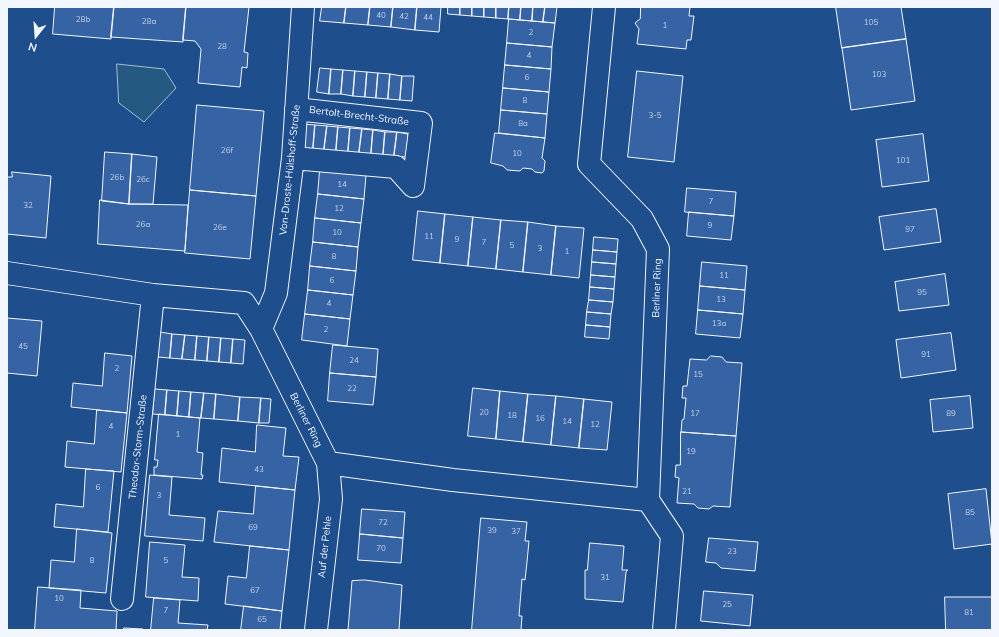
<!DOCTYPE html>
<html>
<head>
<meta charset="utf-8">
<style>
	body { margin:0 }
	#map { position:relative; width:999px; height:637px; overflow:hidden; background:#1f4e8c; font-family:Mulish,sans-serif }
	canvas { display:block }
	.frame { position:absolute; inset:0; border:8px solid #f2f6ff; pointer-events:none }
	.north { position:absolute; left:16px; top:16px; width:40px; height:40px; -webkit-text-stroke:3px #1f4e8c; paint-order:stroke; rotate:197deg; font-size:11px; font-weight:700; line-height:16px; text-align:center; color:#f2f6ff }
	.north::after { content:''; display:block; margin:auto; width:14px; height:18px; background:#f2f6ff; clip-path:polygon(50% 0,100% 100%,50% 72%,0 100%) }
</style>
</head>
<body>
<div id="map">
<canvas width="999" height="637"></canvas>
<div class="frame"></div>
<div class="north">N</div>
</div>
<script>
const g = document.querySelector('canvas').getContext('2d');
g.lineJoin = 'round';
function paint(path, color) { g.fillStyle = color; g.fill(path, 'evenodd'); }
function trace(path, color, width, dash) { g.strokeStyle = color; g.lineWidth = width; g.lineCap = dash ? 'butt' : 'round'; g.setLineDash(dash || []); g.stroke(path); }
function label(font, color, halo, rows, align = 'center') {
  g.font = font + ' Mulish,sans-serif'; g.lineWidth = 3; g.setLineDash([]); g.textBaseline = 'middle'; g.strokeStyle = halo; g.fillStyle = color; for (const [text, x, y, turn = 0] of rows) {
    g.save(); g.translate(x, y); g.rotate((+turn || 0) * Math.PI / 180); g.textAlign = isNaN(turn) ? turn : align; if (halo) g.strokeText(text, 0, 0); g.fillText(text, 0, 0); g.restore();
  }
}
const green = new Path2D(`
	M117 64 164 69 176 88 144 122 119 103Z`);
const building = new Path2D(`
	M55 7H114L111 39 53 34Z
	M114 7H186L183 42 111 37Z
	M186 7H249L244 52 248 53 247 68 242 67 240 87 198 83 201 49 195 41 183 40Z
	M322 7H346L344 23 320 21Z
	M346 7H370L368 25 344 23Z
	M370 7H393L391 27 368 25Z
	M393 7H417L415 30 391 27Z
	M417 7H441L439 32 415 30Z
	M448 7H460V15L448 14Z
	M460 7H472V16L460 15Z
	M472 7H484V17L472 16Z
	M484 7H496V18L484 17Z
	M496 7H509L508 19 496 18Z
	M509 7H521L520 20 508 19Z
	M521 7H533L532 21 520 20Z
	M533 7H545L543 22 532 21Z
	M545 7H557L555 23 543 22Z
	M641 7H690L689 16H694L691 40H687L686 49 637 44 639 29 635 23 640 19Z
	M836 7H901L906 39 842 48Z
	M509 19 555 23 552 47 507 43Z
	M906 39 915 101 851 110 842 48Z
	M507 43 552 47 551 69 505 65Z
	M505 65 551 69 549 92 503 88Z
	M320 68 331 69 329 94 317 92Z
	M331 69 343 70 341 94H329Z
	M343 70 355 71 353 96 341 94Z
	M355 71 367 72 365 97 353 96Z
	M637 71 683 76 674 162 628 157Z
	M367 72 378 73 376 98 365 97Z
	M378 73 390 74 388 99 376 98Z
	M390 74 402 76 400 100 388 99Z
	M402 76H414L412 101 400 100Z
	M503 88 549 92 547 114 501 110Z
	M197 105 264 111 256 196 190 190Z
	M501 110 547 114 545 138 499 133Z
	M303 124 315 125 313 149 301 148Z
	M315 125 327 126 324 150 313 149Z
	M327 126 338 127 336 151 324 150Z
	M338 127 350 128 348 152 336 151Z
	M350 128 362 129 359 153 348 152Z
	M362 129 373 130 371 154 359 153Z
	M373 130 385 132 383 156 371 154Z
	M385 132H397L394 156H383Z
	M397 132 408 134 406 157 394 156Z
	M495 133 545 138 542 158 545 161 544 171 542 173 535 172 532 169 523 168 520 171 507 170 503 166 491 163Z
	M923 134 929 181 882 187 876 140Z
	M105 152 132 154 129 204 102 201Z
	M132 154 157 157 153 204H129Z
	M320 170 366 175 364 199 318 194Z
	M12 172 51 176 46 238 7 234V177H12Z
	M687 188 736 192 734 216 685 212Z
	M190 190 256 196 250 259 185 253Z
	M318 194 364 199 361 223 315 218Z
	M100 200 129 204 188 205 185 251 98 244Z
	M936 209 941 242 884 250 879 217Z
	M418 211 445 214 440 263 413 260Z
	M689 212 734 216 731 240 687 236Z
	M445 214 473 217 468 266 440 263Z
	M473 217 501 220 496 269 468 266Z
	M315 218 361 223 358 247 313 242Z
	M501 220 528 222 523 272 496 269Z
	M528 222 556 226 551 275 523 272Z
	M556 226 584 228 579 278 551 275Z
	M594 237 618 239 617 252 593 250Z
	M313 242 358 247 356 271 310 266Z
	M593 250 617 252 616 264 592 262Z
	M592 262 616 264 615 277 591 275Z
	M702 262 747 266 745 290 700 286Z
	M310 266 356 271 353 295 308 290Z
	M945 274 949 305 899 311 895 282Z
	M591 275 615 277 614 289 590 287Z
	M700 286 745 290 743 314 698 310Z
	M590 287 614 289 613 302 589 300Z
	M308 290 353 295 350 319 305 314Z
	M589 300 613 302 611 314 587 312Z
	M698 310 743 314 740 338 696 334Z
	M587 312 611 314 610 327 586 325Z
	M305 314 350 319 347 346 302 340Z
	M7 318 42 321 37 376 7 373Z
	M586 325 610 327 609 339 585 337Z
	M160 332 172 334 170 358 158 357Z
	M951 333 956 370 901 378 896 340Z
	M172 334 185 335 182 359 170 358Z
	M185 335 197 336 195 360 182 359Z
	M197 336 209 337 207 361 195 360Z
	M209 337 221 338 219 362 207 361Z
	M221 338 233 339 231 363 219 362Z
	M233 339 245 340 243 364 231 363Z
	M333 345 378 349 376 377 330 373Z
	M105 353 132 356 127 413 71 407 73 383 102 386Z
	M711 356 722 357 726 362 742 363 736 436 681 432 682 420 684 419 686 398H682L683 386H687L690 359 706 360Z
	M330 373 376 377 373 405 328 401Z
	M473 388 500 391 496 439 468 436Z
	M155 389 167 390 165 415 153 414Z
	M167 390 179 391 177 416 165 415Z
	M179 391 191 392 189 417 177 416Z
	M500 391 528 394 523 442 496 439Z
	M191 392 204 393 201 418 189 417Z
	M204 393 216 394 214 419 201 418Z
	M216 394 240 397 238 421 214 419Z
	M528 394 556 396 551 445 523 442Z
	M556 396 584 399 579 448 551 445Z
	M970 396 973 428 933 432 930 400Z
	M240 397 261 398 259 423 238 421Z
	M261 398 271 399 269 423H259Z
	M584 399 612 402 607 450 579 448Z
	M97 410 127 413 121 472 65 467 67 441 94 444Z
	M159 414 200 418 197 452 203 453 201 475H203L202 479 154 475V467H157L158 460H155Z
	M257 425 286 428 283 456 299 457 295 490 219 482 222 448 255 452Z
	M681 432 736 436 730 507 713 506 709 509 698 508 694 504 677 503 679 478 675 477 676 465H680Z
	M86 469 114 471 108 532 54 527 56 504 83 507Z
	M150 475 172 477 169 515 205 518 203 541 145 536Z
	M256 486 295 490 289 550 214 542 218 511 253 514Z
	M986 489 992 544 954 549 948 494Z
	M362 509 405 512 403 538 360 534Z
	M481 518 527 522 525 541H529L527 562 525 580 522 579 519 616H522L521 630H472Z
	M77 529 112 533 106 593 49 588 51 560 74 562Z
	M360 534 403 538 401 563 358 560Z
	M709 538 758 542 755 571 721 568 716 563 706 562Z
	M150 542 185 545 182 577 199 578 198 601 146 597Z
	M590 543 624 546 622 570H628L626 572 623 602 585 599V570H587Z
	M250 546 289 550 282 611 225 604 228 576 246 578Z
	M365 580 402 585 399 630H348L352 581Z
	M38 587 81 590 80 608 117 611 116 630H35Z
	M704 591 753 595 750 626 701 621Z
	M945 597H992V630H946Z
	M154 598 180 600 178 623 208 625 207 630H151Z
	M244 606 282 611 280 630H241Z
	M124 628 143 629V630H124Z`);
const minor = new Path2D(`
	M604 7 589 164 642 219 658 249 648 500 672 536 664 630
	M296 109 421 123 413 186
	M293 158 396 167 413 186
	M7 273 153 295 244 303 261 329 328 463 453 480 648 500
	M261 329 276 293 293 158 303 7
	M122 599 153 295
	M316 630 331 499 328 463`);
const numberNames = [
	["40",381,16],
	["42",404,17],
	["44",428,18],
	["28b",83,20],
	["28a",149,22],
	["105",871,23],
	["1",665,26],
	["2",531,33],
	["28",222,47],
	["4",529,56],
	["103",879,75],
	["6",527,78],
	["8",525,101],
	["3-5",655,116],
	["8a",523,124],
	["26f",227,151],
	["10",517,154],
	["101",903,161],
	["26b",117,178],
	["26c",143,180],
	["14",342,185],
	["7",711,202],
	["32",28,206],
	["12",339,209],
	["26a",143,225],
	["9",710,226],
	["26e",220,228],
	["97",910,230],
	["10",337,233],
	["11",429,237],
	["9",457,240],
	["7",484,243],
	["5",512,246],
	["3",540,249],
	["1",567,252],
	["8",334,257],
	["11",724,276],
	["6",332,281],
	["95",922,293],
	["13",721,300],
	["4",329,304],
	["13a",719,324],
	["2",326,330],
	["45",23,347],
	["91",926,355],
	["24",354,361],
	["2",117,369],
	["15",698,375],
	["22",352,389],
	["20",484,413],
	["17",695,414],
	["89",951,414],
	["18",512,416],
	["16",540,419],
	["14",567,422],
	["12",595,425],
	["4",111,427],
	["1",178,435],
	["19",691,452],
	["43",259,470],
	["6",98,488],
	["21",687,492],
	["3",159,496],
	["85",970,513],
	["72",383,523],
	["69",253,528],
	["39",492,531],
	["37",516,532],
	["70",381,549],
	["23",732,552],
	["8",92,561],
	["5",166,561],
	["31",605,578],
	["67",255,591],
	["10",59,599],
	["25",727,605],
	["7",166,611],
	["81",969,613],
	["65",262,620]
];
const streetNames = [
	["Bertolt-Brecht-Straße",359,116,7],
	["Von-Droste-Hülshoff-Straße",290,170,-84],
	["Berliner Ring",657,288,-88],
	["Berliner Ring",306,420,63],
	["Theodor-Storm-Straße",138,447,-84],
	["Auf der Pehle",325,547,-84]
];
paint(green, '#245a82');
trace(green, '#a8bbd7', 1);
paint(building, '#3563a3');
trace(building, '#f2f6ff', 1);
trace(minor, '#f2f6ff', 24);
trace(minor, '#1f4e8c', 22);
label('8px', '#c3d1e8', null, numberNames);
label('10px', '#f2f6ff', '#1f4e8c', streetNames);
</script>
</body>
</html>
